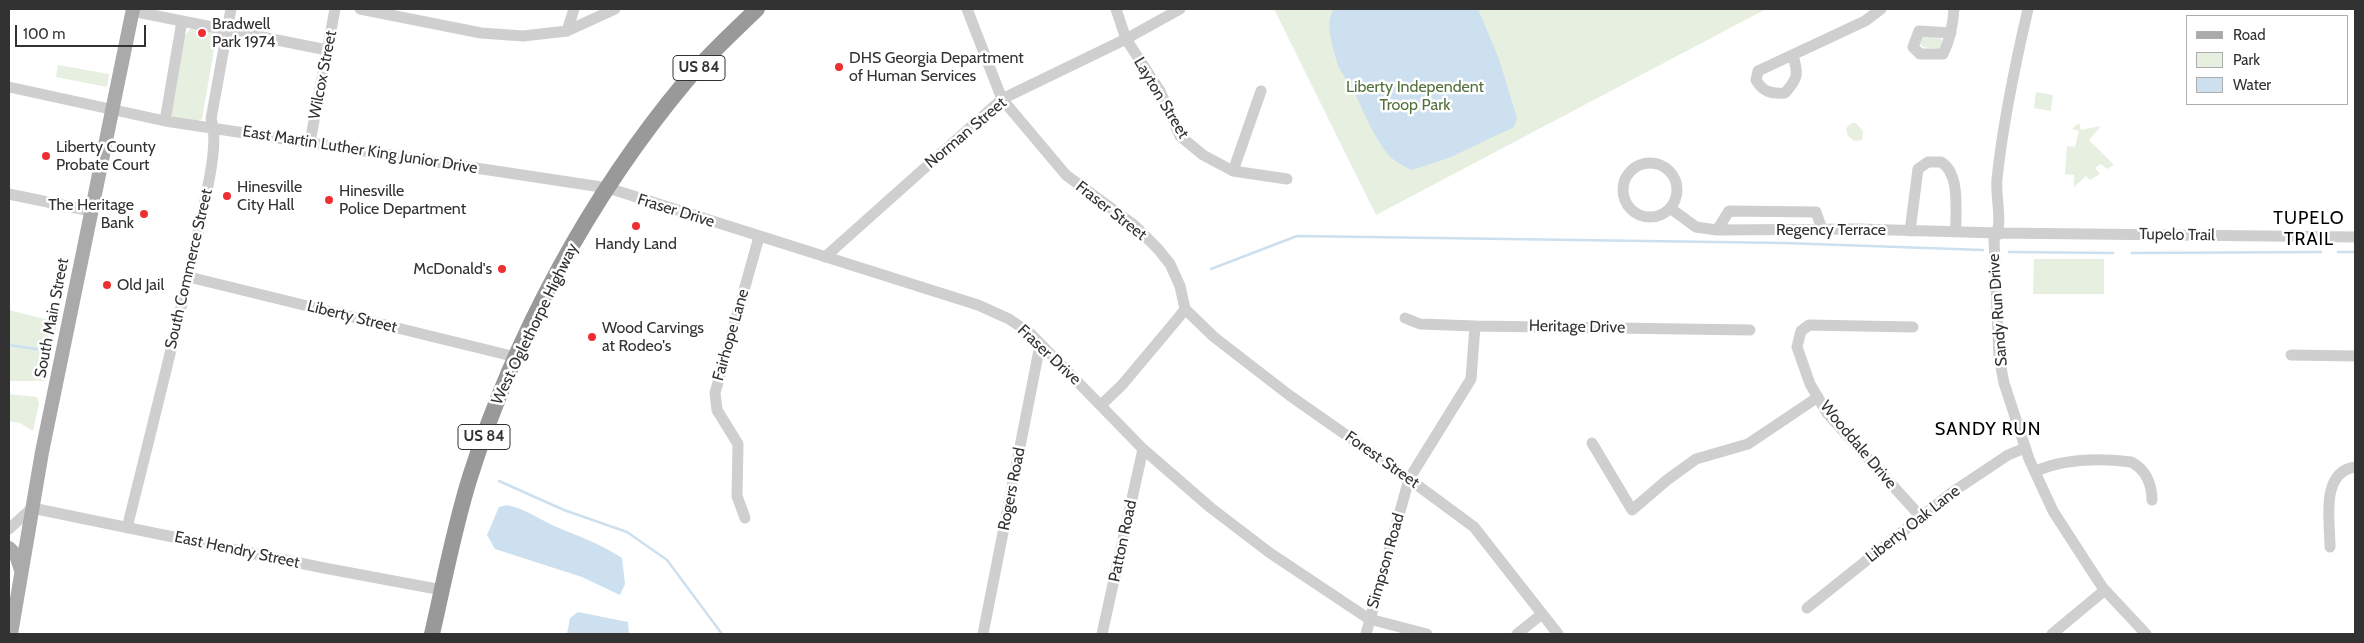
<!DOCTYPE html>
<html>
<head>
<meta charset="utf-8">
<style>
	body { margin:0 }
	#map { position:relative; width:2364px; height:643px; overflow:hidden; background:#fff; font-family:Cabin,sans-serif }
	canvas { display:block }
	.frame { position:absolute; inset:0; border:10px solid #323232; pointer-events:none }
	.legend { position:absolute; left:2186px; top:15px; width:162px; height:90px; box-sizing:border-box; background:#fff; border:1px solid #adadad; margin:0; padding:6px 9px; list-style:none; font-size:15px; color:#323232 }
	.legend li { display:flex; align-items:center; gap:10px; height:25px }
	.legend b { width:25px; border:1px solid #adadad }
	.scale { position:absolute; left:15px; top:25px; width:131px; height:22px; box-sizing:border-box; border:2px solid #323232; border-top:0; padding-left:6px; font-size:15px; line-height:18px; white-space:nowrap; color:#323232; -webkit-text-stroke:4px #fff; paint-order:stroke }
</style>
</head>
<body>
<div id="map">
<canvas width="2364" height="643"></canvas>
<div class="frame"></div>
<ul class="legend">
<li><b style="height:6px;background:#aaa"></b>Road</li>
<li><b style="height:14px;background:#e7efe0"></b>Park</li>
<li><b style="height:14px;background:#cce0ef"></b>Water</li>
</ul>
<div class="scale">100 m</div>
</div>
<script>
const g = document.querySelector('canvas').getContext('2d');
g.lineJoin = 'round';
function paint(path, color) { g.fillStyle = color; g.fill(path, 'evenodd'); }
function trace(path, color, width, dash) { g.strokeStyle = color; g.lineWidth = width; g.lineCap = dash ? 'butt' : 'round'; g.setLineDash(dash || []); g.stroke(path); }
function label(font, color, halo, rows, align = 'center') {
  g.font = font + ' Cabin,sans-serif'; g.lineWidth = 5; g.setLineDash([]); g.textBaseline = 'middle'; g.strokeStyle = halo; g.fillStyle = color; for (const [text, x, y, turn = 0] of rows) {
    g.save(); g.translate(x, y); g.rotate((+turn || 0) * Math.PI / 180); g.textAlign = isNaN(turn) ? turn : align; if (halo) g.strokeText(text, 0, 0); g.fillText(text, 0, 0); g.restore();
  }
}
const green = new Path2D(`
	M1274 9H1766L1376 215Z
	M191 28 214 33 216 38 202 119 197 121 173 117 171 113 184 37Z
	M1920 36 1940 38 1943 42 1938 49 1923 47 1919 43Z
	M58 65 109 74 107 87 56 77Z
	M2036 92 2053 95 2051 111 2034 108Z
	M1852 123H1856L1863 131 1862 140 1854 141 1848 136 1846 128Z
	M2079 123 2081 130 2101 126 2089 140 2114 165 2107 169 2101 164 2095 168 2100 174 2090 180 2086 176 2074 187V175L2065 174 2067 146 2075 147 2079 131 2072 129Z
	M2034 259H2104V294H2033Z
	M9 310 57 322 45 381H9Z
	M9 394 37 397 39 404 33 431 20 423 9 421Z`);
const water = new Path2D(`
	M1334 9H1478L1499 59 1517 118 1514 127 1451 157 1412 170C1403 166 1393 161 1387 153 1372 134 1364 112 1354 91 1349 82 1341 74 1338 65 1333 49 1324 22 1334 9Z
	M507 505C525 509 538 518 554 526 578 536 601 544 622 558L625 584 620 595 582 577 495 549 487 535 499 507Z
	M578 612 628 622 629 634H567L570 618Z`);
const stream = new Path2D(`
	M2009 252 2113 253
	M2338 252H2355
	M2132 253 2321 252
	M1211 269 1297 236 1785 243 1983 250
	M9 345 49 351
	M499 481 564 510 627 532 667 560 722 634`);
const minor = new Path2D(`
	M360 9 481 33 523 36 567 31 615 9
	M967 9 1002 99 1066 175 1134 225 1158 249 1170 264 1180 286 1185 309 1179 317 1122 385 1101 405
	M1116 9 1126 39 1160 91 1180 136 1203 155 1233 171 1287 179
	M2028 9C2015 65 2003 121 1997 179 1995 197 2004 224 1994 240L1999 357 2004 383 2029 459 2053 511 2084 559 2103 588 2146 634
	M132 11 327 50
	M567 31 574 9
	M1951 33 1919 31 1913 47 1920 54H1943C1950 40 1953 25 1954 9
	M1793 55C1798 75 1799 77 1785 93 1771 94 1763 92 1756 80L1758 71 1865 21 1881 9
	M9 87 165 121 608 188 978 305 1009 319 1030 333 1143 449 1211 508 1270 553 1369 619 1427 634
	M165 121 182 21
	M310 142 335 9
	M1623 190a27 27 0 1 1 54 0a27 27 0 1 1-54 0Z
	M1233 171 1261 91
	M9 194 91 211
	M1670 208 1696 227 1717 230 1858 229 1998 233 2355 237
	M1717 230 1729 211 1816 212 1822 229
	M1910 231 1918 169 1928 162H1941C1961 174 1955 211 1956 232
	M825 257 1002 99 1126 39 1180 9
	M189 277 516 357
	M1185 309 1214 337 1289 395 1409 479 1474 527 1558 634
	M1405 318 1420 324 1475 326 1750 330
	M1913 327 1809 325 1801 331 1797 347 1810 384 1827 413 1921 517
	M2291 355 2355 356
	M1592 443 1632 510 1667 480 1696 459 1748 444 1818 397
	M2036 471C2066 458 2099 458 2131 462 2146 469 2152 485 2152 500
	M745 518 737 496 738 444 717 410 715 393 759 237
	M127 528C152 427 178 326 200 224 205 198 220 143 211 119L231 9
	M9 529 32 508 324 568 442 590
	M2330 547C2330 522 2320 472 2355 467
	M1807 608 1951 493 2008 455 2025 448
	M983 634 1040 345
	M1102 634 1143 449
	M1366 634 1409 479 1471 379 1475 326
	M1517 634 1542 614
	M2052 634 2105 590`);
const major = new Path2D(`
	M9 548 16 555 21 570
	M11 634 42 452 133 9`);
const highway = new Path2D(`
	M432 634C444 582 454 528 470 477 515 335 590 196 686 81 707 56 733 32 757 9`);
const markers = [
	[202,33,5,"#ee2f32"],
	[839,67,5,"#ee2f32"],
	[46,156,5,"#ee2f32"],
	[227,196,5,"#ee2f32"],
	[329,200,5,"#ee2f32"],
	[144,214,5,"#ee2f32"],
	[636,226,5,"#ee2f32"],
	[502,269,5,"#ee2f32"],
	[107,285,5,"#ee2f32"],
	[592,337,5,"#ee2f32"]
];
const shields = [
	[699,68,52],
	[484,437,52]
];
const shieldNames = [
	["US 84",699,68],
	["US 84",484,437]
];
const poiNames = [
	["Bradwell",212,24],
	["Park 1974",212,42],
	["DHS Georgia Department",849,58],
	["of Human Services",849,76],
	["Liberty County",56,147],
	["Probate Court",56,165],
	["Hinesville",237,187],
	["City Hall",237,205],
	["Hinesville",339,191],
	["Police Department",339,209],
	["The Heritage",134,205,"right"],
	["Bank",134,223,"right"],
	["Handy Land",636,244,"center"],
	["McDonald's",492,269,"right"],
	["Old Jail",117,285],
	["Wood Carvings",602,328],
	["at Rodeo's",602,346]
];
const streetNames = [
	["Wilcox Street",323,75,-79],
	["Layton Street",1161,98,59],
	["Norman Street",966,133,-40],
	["East Martin Luther King Junior Drive",360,150,9],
	["Fraser Drive",676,211,17],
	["Fraser Street",1111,211,38],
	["Regency Terrace",1831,230],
	["Tupelo Trail",2177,235,1],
	["South Commerce Street",189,269,-77],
	["Sandy Run Drive",1998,310,-94],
	["Liberty Street",352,317,14],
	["South Main Street",52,318,-79],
	["West Oglethorpe Highway",535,324,-64],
	["Heritage Drive",1577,327,1],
	["Fairhope Lane",731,335,-74],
	["Fraser Drive",1049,355,43],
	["Wooddale Drive",1858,445,50],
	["Forest Street",1382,460,35],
	["Rogers Road",1012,489,-79],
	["Liberty Oak Lane",1913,524,-38],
	["Patton Road",1123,541,-78],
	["East Hendry Street",237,550,12],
	["Simpson Road",1386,561,-74]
];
const parkNames = [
	["Liberty Independent",1415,87],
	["Troop Park",1415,105]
];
const neighbourhoodNames = [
	["TUPELO",2309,219],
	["TRAIL",2309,240],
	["SANDY RUN",1988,430]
];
paint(green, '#e7efe0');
paint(water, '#cce0ef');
trace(stream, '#cce0ef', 2.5);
trace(minor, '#cfcfcf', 11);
trace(major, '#aaa', 14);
trace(highway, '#999', 16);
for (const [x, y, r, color] of markers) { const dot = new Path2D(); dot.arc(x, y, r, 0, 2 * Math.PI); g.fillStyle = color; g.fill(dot); trace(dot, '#fff', 2); }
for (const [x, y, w] of shields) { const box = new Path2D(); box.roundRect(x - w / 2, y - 12.5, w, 25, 4); g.fillStyle = '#fff'; g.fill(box); trace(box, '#323232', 1); }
label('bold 15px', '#323232', null, shieldNames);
label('16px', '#323232', '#fff', poiNames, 'left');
label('16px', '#323232', '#fff', streetNames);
label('16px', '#52713c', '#fff', parkNames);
g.letterSpacing = '1px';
label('18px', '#000', '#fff', neighbourhoodNames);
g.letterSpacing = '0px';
</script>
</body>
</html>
